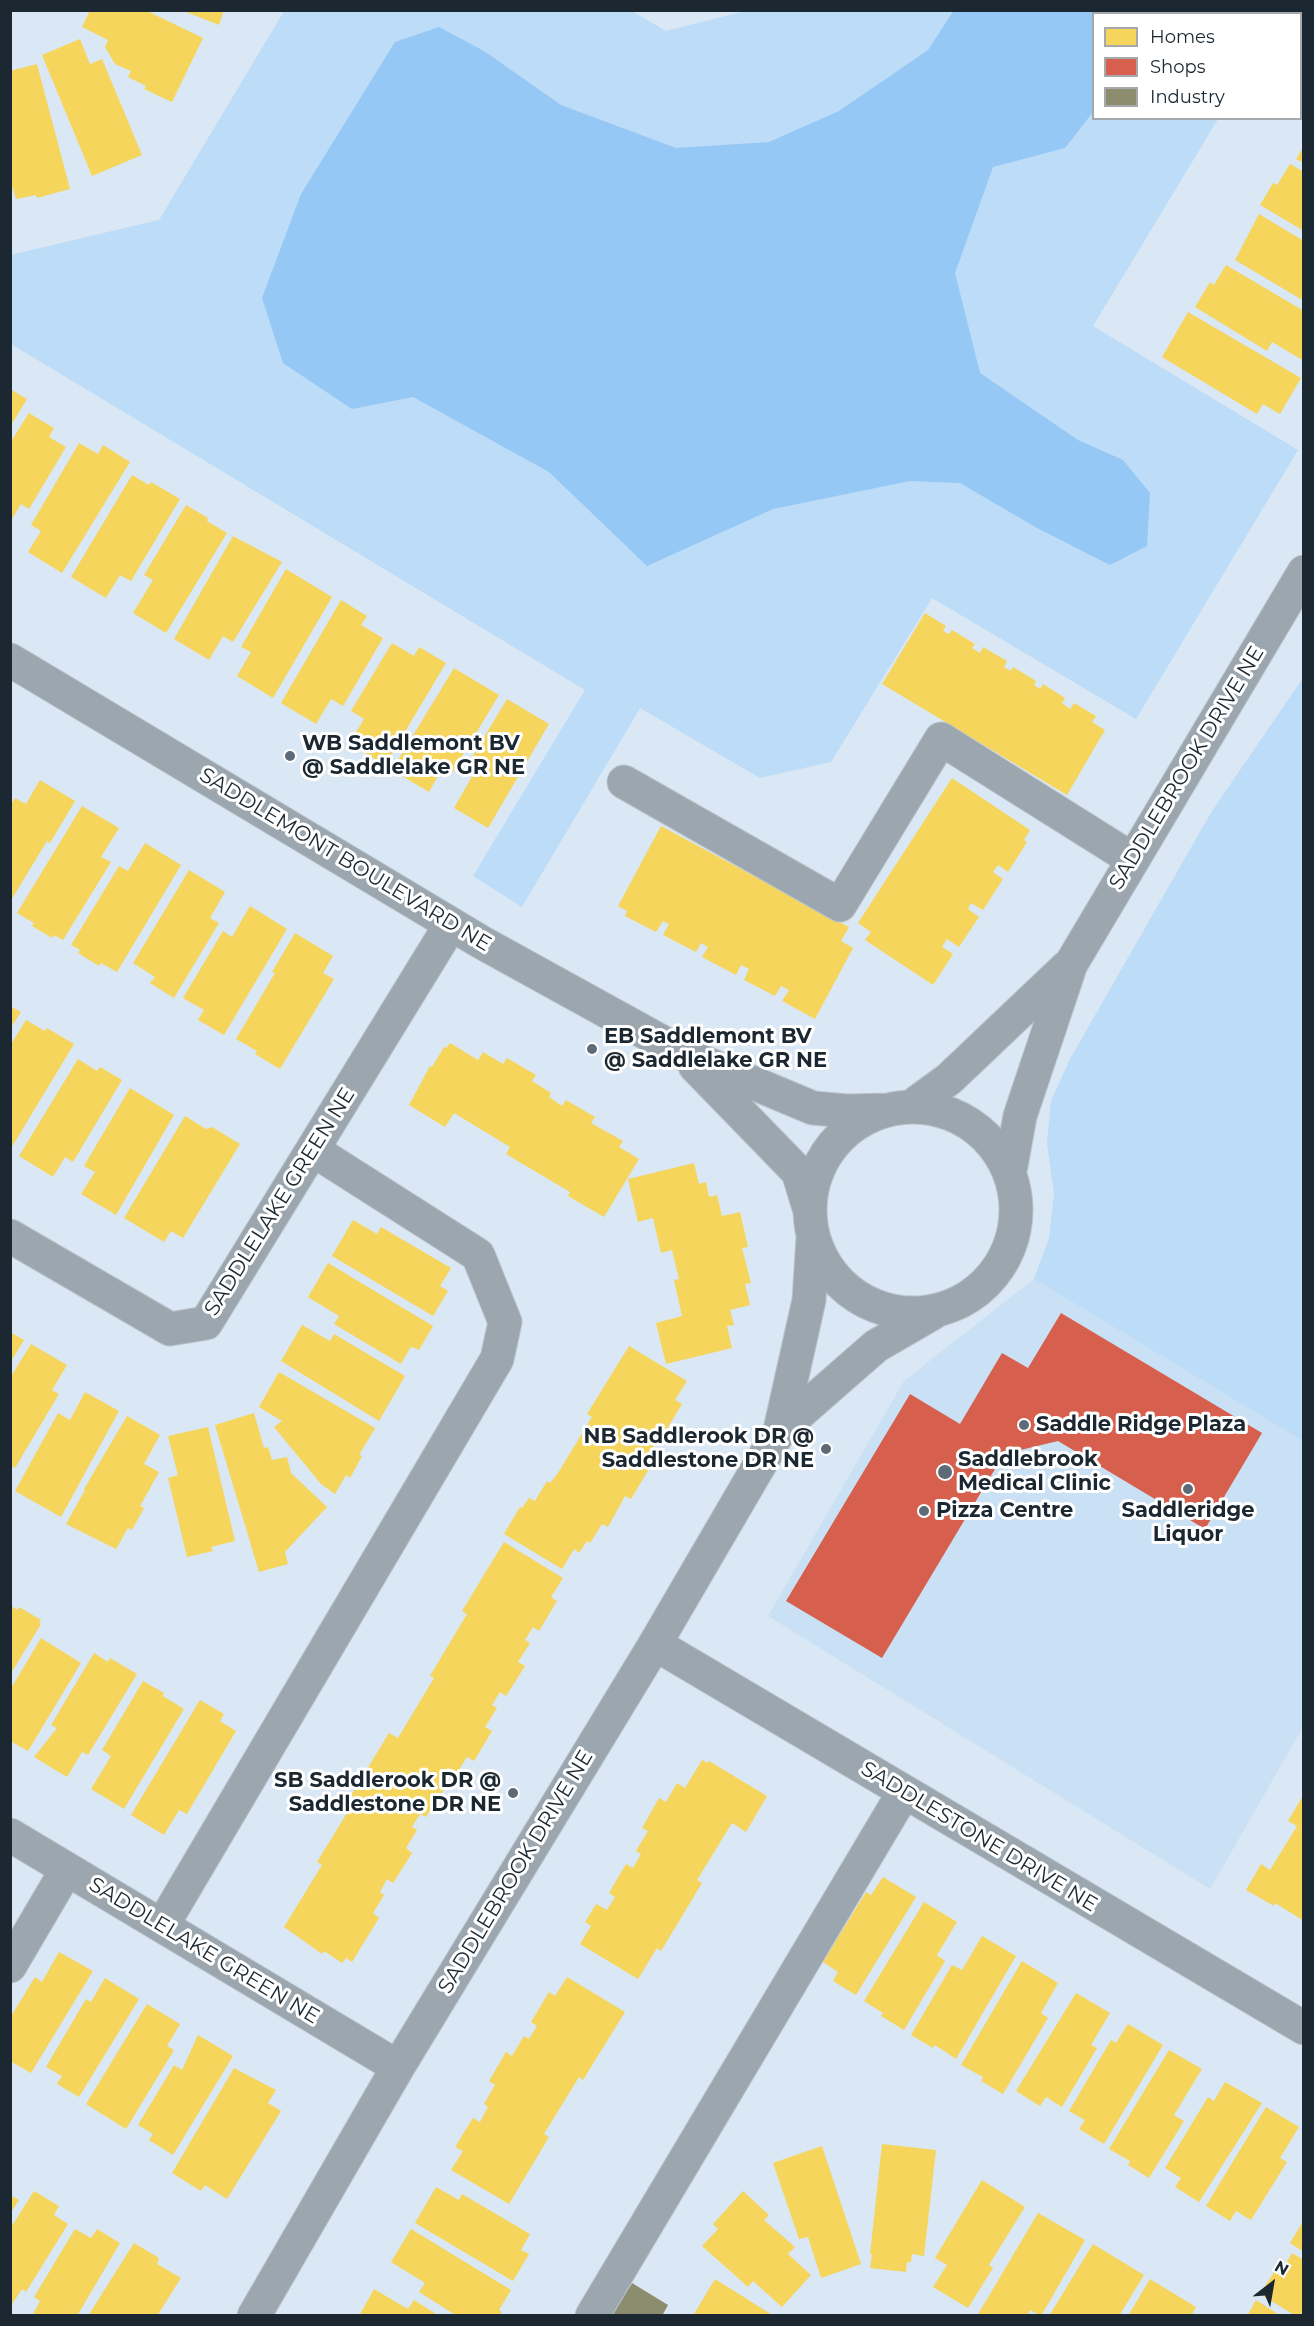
<!DOCTYPE html>
<html>
<head>
<meta charset="utf-8">
<style>
	body { margin:0 }
	#map { position:relative; width:1314px; height:2326px; overflow:hidden; background:#dae7f4; font-family:Montserrat,sans-serif }
	canvas { display:block }
	.frame { position:absolute; inset:0; border:12px solid #1b2731; pointer-events:none }
	.legend { position:absolute; left:1092px; top:12px; width:210px; height:108px; box-sizing:border-box; background:#fff; border:2px solid #a4a9ad; margin:0; padding:8px 10px; list-style:none; font-size:18px; color:#1b2731 }
	.legend li { display:flex; align-items:center; gap:12px; height:30px }
	.legend b { width:30px; border:2px solid #a4a9ad }
	.north { position:absolute; left:1242px; top:2254px; width:60px; height:60px; -webkit-text-stroke:4px #fff; paint-order:stroke; rotate:31deg; font-size:16px; font-weight:700; line-height:24px; text-align:center; color:#1b2731 }
	.north::after { content:''; display:block; margin:auto; width:21px; height:27px; background:#1b2731; clip-path:polygon(50% 0,100% 100%,50% 72%,0 100%) }
</style>
</head>
<body>
<div id="map">
<canvas width="1314" height="2326"></canvas>
<div class="frame"></div>
<ul class="legend">
<li><b style="height:16px;background:#f6d55c"></b>Homes</li>
<li><b style="height:16px;background:#d6604d"></b>Shops</li>
<li><b style="height:16px;background:#8c8c6e"></b>Industry</li>
</ul>
<div class="north">N</div>
</div>
<script>
const g = document.querySelector('canvas').getContext('2d');
g.lineJoin = 'round';
function paint(path, color) { g.fillStyle = color; g.fill(path, 'evenodd'); }
function trace(path, color, width, dash) { g.strokeStyle = color; g.lineWidth = width; g.lineCap = dash ? 'butt' : 'round'; g.setLineDash(dash || []); g.stroke(path); }
function label(font, color, halo, rows, align = 'center') {
  g.font = font + ' Montserrat,sans-serif'; g.lineWidth = 6; g.setLineDash([]); g.textBaseline = 'middle'; g.strokeStyle = halo; g.fillStyle = color; for (const [text, x, y, turn = 0] of rows) {
    g.save(); g.translate(x, y); g.rotate((+turn || 0) * Math.PI / 180); g.textAlign = isNaN(turn) ? turn : align; if (halo) g.strokeText(text, 0, 0); g.fillText(text, 0, 0); g.restore();
  }
}
const built = new Path2D(`
	M1034 1279 1303 1441V1727L1210 1889 768 1616 904 1381Z`);
const green = new Path2D(`
	M749 10 1283 11 1282 14H1094V118L1218 119 1093 326 1298 450 1136 719 932 598 831 762 760 778 640 708 522 907 473 876 585 690 11 344 10 255 159 220 284 11H632L666 31Z
	M1303 678 1304 1441H1303L1034 1279 1049 1238 1054 1194 1047 1143 1051 1101 1070 1059 1212 811Z`);
const water = new Path2D(`
	M954 10 1165 11 1164 14H1094L1093 112 1065 148 993 167 955 273 980 373 1078 440 1123 460 1150 493 1147 546 1110 565 1037 528 960 483 910 481 773 509 647 566 549 472 413 397 352 409 283 363 262 298 301 194 395 42 439 27 484 51 561 105 676 148 769 142 839 111 928 50Z`);
const homes = new Path2D(`
	M90 10H145L203 38 172 102 144 89 146 86 128 77 131 71 115 64 105 47 108 40 82 27Z
	M181 10H224L219 25Z
	M80 39 90 64 102 59 142 155 92 176 42 55Z
	M37 64 70 189 37 198 36 195 16 199 10 179V71Z
	M1304 146V163L1296 159Z
	M1290 164 1304 172V231L1260 205 1273 183 1277 185Z
	M1259 214 1304 241V301L1235 260Z
	M1226 265 1304 311V361L1272 342 1267 351 1195 307 1210 282 1214 285Z
	M1188 312 1301 378 1280 414 1263 404 1257 414 1162 357Z
	M10 389 27 399 10 427Z
	M29 413 54 428 49 437 66 447 29 509 21 504 10 522V443Z
	M79 443 98 454 103 445 130 462 62 573 28 552 41 531 31 525Z
	M132 475 149 485 151 482 180 499 131 581 120 575 106 598 71 577Z
	M186 505 208 518 207 521 227 533 166 633 133 613 153 580 144 575Z
	M233 536 282 562 233 642 223 636 209 660 174 639Z
	M286 569 332 597 273 698 237 676 251 652 241 647Z
	M341 600 367 616 361 625 383 638 343 706 331 699 316 724 281 703Z
	M925 613 946 626 943 631 949 634 952 630 975 644 972 648 980 653 983 647 1007 661 1004 667 1011 671 1013 667 1036 681 1034 685 1040 689 1043 684 1065 698 1062 703 1070 709 1074 703 1096 716 1092 722 1105 730 1067 795 882 684Z
	M392 643 414 656 419 647 446 663 385 765 349 744 364 719 351 711Z
	M454 668 499 695 452 773 443 767 429 792 392 770Z
	M507 699 549 724 488 828 454 808 474 773 465 769Z
	M952 778 1030 830 1024 840 1027 842 1008 872 998 865 993 872 1003 879 983 910 971 903 968 909 979 917 959 947 947 939 942 947 953 954 933 985 865 940 871 932 858 923Z
	M40 780 75 801 50 843 47 841 10 902V806L15 798 26 804Z
	M82 806 119 828 101 857 111 862 63 940 54 935 52 938 32 926 34 923 17 913Z
	M661 826 849 927 841 941 853 948 815 1019 782 1001 789 990 781 986 775 996 744 980 749 969 741 965 736 975 702 957 708 947 701 943 696 952 663 935 669 924 663 921 656 932 625 916 627 911 618 906Z
	M145 843 181 865 117 972 101 963 99 966 78 953 80 950 71 945 119 866 128 871Z
	M189 870 225 892 210 918 219 923 174 998 150 983 155 977 133 963Z
	M250 906 287 929 224 1035 198 1020 204 1010 183 998 223 931 232 937Z
	M295 933 333 956 323 973 334 979 280 1069 255 1054 257 1051 236 1039 275 973 272 972Z
	M10 1006 21 1012 10 1029Z
	M26 1020 45 1031 47 1028 74 1044 10 1150V1046Z
	M450 1043 478 1060 483 1052 503 1064 507 1058 536 1075 532 1081 551 1093 549 1097 562 1106 566 1100 595 1117 591 1123 623 1141 619 1147 639 1159 604 1217 568 1196 570 1192 506 1154 510 1147 454 1113 445 1127 409 1105 430 1066 432 1067 444 1047 446 1048Z
	M78 1059 97 1071 100 1067 122 1080 73 1162 65 1157 53 1177 19 1156Z
	M130 1088 174 1115 116 1215 81 1194 95 1172 84 1166Z
	M185 1116 206 1129 212 1127 240 1144 183 1238 171 1231 164 1242 124 1218Z
	M694 1163 699 1184 706 1182 709 1197 717 1195 722 1216 740 1212 748 1247 742 1248 751 1283 745 1284 750 1305 730 1310 734 1325 727 1326 732 1348 666 1364 656 1323 682 1316 674 1280 679 1279 672 1250 661 1253 653 1218 638 1222 628 1179Z
	M353 1220 377 1234 381 1227 451 1268 440 1286 448 1291 433 1316 332 1256Z
	M328 1263 433 1326 419 1350 412 1347 410 1348 401 1364 334 1324 339 1316 308 1297Z
	M302 1325 330 1341 334 1334 405 1376 379 1421 281 1361Z
	M10 1332 24 1340 10 1363Z
	M31 1344 67 1365 52 1390 59 1394 15 1468 10 1465V1378Z
	M629 1346 687 1381 675 1400 682 1404 664 1434 658 1430 650 1443 654 1446 643 1465 649 1469 631 1499 625 1496 608 1527 602 1524 590 1543 587 1541 579 1553 574 1549 562 1569 504 1534 520 1507 522 1508 529 1498 535 1501 547 1481 550 1483 558 1473 592 1417 587 1414Z
	M279 1372 375 1428 359 1455 362 1456 350 1478 346 1475 335 1494 321 1484 274 1427 282 1421 259 1407Z
	M85 1392 119 1411 61 1517 15 1491 58 1413 70 1420Z
	M254 1413 264 1448 268 1447 272 1460 287 1457 291 1473 327 1507 285 1552 288 1564 259 1572 215 1425Z
	M127 1416 160 1435 144 1464 159 1472 140 1506 144 1508 132 1530 128 1528 116 1549 66 1524 85 1490 84 1489Z
	M208 1427 235 1541 211 1547 213 1551 187 1557 168 1478 178 1475 168 1436Z
	M504 1542 563 1578 551 1597 557 1601 539 1631 533 1627 525 1640 530 1643 518 1662 525 1666 506 1696 500 1692 492 1705 497 1708 485 1727 492 1731 474 1761 467 1757 457 1773 448 1768 438 1784 445 1788 426 1817 420 1814 412 1827 417 1830 406 1848 412 1853 393 1883 387 1879 380 1892 384 1895 373 1913 379 1918 352 1962 346 1958 342 1963 324 1951 322 1954 284 1927 322 1865 317 1862 355 1800 350 1797 389 1733 398 1738 434 1678 430 1676 467 1614 462 1611Z
	M10 1605 17 1610 19 1607 41 1620 39 1622 41 1624 10 1675Z
	M41 1638 81 1663 28 1751 10 1741V1690Z
	M94 1653 108 1662 110 1658 137 1674 88 1755 82 1752 67 1777 34 1757 57 1728 51 1725Z
	M143 1681 164 1693 163 1696 184 1709 124 1809 91 1789 111 1756 102 1750Z
	M200 1700 224 1714 220 1721 236 1731 187 1814 179 1810 164 1835 131 1815Z
	M702 1760 708 1763 709 1761 767 1796 746 1832 732 1823 697 1880 702 1883 661 1951 657 1948 638 1979 580 1944 591 1926 585 1922 596 1904 607 1910 615 1897 609 1893 626 1864 633 1868 641 1854 636 1851 648 1831 642 1828 659 1798 666 1802 677 1783 685 1788Z
	M1304 1794V1921L1275 1903 1274 1906 1246 1890 1261 1864 1270 1870 1297 1826 1288 1821Z
	M883 1877 916 1897 856 1995 833 1981 838 1972 823 1962 866 1892 871 1895Z
	M924 1902 957 1922 937 1955 945 1961 904 2030 881 2016 883 2013 864 2001Z
	M982 1936 1016 1956 956 2059 935 2045 933 2048 911 2035 952 1965 962 1970Z
	M59 1952 93 1971 31 2073 10 2061V2018L35 1977 42 1982Z
	M1022 1961 1058 1983 1041 2013 1048 2018 1003 2094 981 2081 983 2077 961 2065Z
	M567 1977 625 2012 583 2080 579 2077 544 2134 549 2137 509 2204 451 2170 463 2151 455 2147 473 2118 480 2122 488 2107 484 2104 495 2085 489 2081 506 2052 512 2056 524 2036 529 2039 537 2026 531 2022 549 1992 555 1996Z
	M105 1978 139 1999 79 2097 57 2084 62 2076 46 2067 86 1999 91 2002Z
	M1076 1993 1110 2013 1091 2045 1097 2048 1062 2107 1046 2097 1040 2106 1016 2091Z
	M147 2004 180 2024 167 2046 174 2050 126 2129 86 2104Z
	M1128 2024 1163 2045 1104 2144 1079 2129 1085 2120 1069 2111 1111 2040 1116 2043Z
	M198 2035 233 2056 173 2155 149 2140 153 2134 138 2125 174 2065 182 2070Z
	M1169 2050 1202 2069 1174 2115 1184 2121 1149 2178 1128 2165 1130 2161 1109 2149Z
	M234 2068 276 2090 268 2103 281 2111 227 2199 205 2185 201 2191 172 2173Z
	M1225 2082 1262 2103 1199 2202 1175 2187 1181 2178 1165 2168 1208 2097 1214 2101Z
	M1266 2107 1299 2127 1280 2158 1287 2162 1251 2220 1236 2211 1230 2221 1206 2206Z
	M882 2144 936 2150 924 2256 912 2254 911 2262H907L906 2272 870 2268 872 2254H870Z
	M822 2146 861 2264 821 2278 808 2237 799 2239 773 2163Z
	M982 2180 1025 2207 989 2265 993 2268 968 2308 933 2287 947 2265 935 2258Z
	M436 2187 459 2200 462 2194 530 2234 521 2250 529 2254 513 2281 415 2223Z
	M34 2191 59 2206 54 2215 68 2224 26 2292 22 2289 10 2307V2229Z
	M743 2191 769 2215 764 2220 795 2247 788 2254 811 2275 782 2307 753 2281 748 2287 702 2246 718 2229 713 2224Z
	M10 2195 19 2200 10 2214Z
	M1038 2213 1085 2240 1041 2316 1030 2310 1027 2316H977Z
	M1304 2220V2252L1290 2243Z
	M75 2229 91 2238 97 2229 120 2243 77 2316H32L40 2301 34 2297Z
	M411 2229 511 2290 499 2310 502 2312 499 2316H457L419 2292 425 2283 391 2262Z
	M134 2243 159 2258 157 2264 181 2278 157 2316H88Z
	M1093 2244 1144 2275 1119 2316H1049Z
	M1292 2253 1304 2260V2316H1296L1260 2294 1274 2272 1279 2275Z
	M715 2279 774 2316H697L694 2314Z
	M1150 2279 1196 2307 1191 2316H1128Z
	M374 2289 408 2309 414 2300 439 2316H359Z
	M1256 2300 1281 2316H1247Z`);
const shops = new Path2D(`
	M1061 1313 1262 1433 1205 1529 1058 1441 1004 1454 882 1658 786 1601 910 1394 960 1424 1002 1353 1028 1368Z`);
const industry = new Path2D(`
	M632 2283 668 2305 662 2316H611Z`);
const minor = new Path2D(`
	M10 660 481 942 684 1054 813 1108 847 1111 887 1110
	M624 782 840 905 941 739 1132 859
	M695 1066 798 1172 809 1208
	M912 1106 949 1079 1067 967
	M810 1210a103 103 0 1 1 206 0a103 103 0 1 1-206 0Z
	M1010 1171 1020 1116 1071 964 1304 572
	M10 1236 170 1329 206 1323 451 924
	M780 1430 876 1346 933 1313
	M655 1644 1304 2028
	M10 1835 398 2067
	M162 1926 497 1359 505 1322 478 1255 313 1150
	M10 1966 67 1869
	M254 2316 398 2067 655 1644 780 1430 809 1300 813 1237
	M592 2316 904 1792`);
const markers = [
	[290,756,6,"#5e6a75"],
	[592,1049,6,"#5e6a75"],
	[1024,1425,6,"#5e6a75"],
	[826,1449,6,"#5e6a75"],
	[945,1472,8,"#5e6a75"],
	[1188,1489,6,"#5e6a75"],
	[924,1511,6,"#5e6a75"],
	[513,1793,6,"#5e6a75"]
];
const poiNames = [
	["WB Saddlemont BV",302,744],
	["@ Saddlelake GR NE",302,768],
	["EB Saddlemont BV",604,1037],
	["@ Saddlelake GR NE",604,1061],
	["Saddle Ridge Plaza",1036,1425],
	["NB Saddlerook DR @",814,1437,"right"],
	["Saddlestone DR NE",814,1461,"right"],
	["Saddlebrook",958,1460],
	["Medical Clinic",958,1484],
	["Pizza Centre",936,1511],
	["Saddleridge",1188,1511,"center"],
	["Liquor",1188,1535,"center"],
	["SB Saddlerook DR @",501,1781,"right"],
	["Saddlestone DR NE",501,1805,"right"]
];
const streetNames = [
	["SADDLEBROOK DRIVE NE",1187,768,-59],
	["SADDLEMONT BOULEVARD NE",345,860,31],
	["SADDLELAKE GREEN NE",280,1202,-58],
	["SADDLESTONE DRIVE NE",979,1837,31],
	["SADDLEBROOK DRIVE NE",516,1872,-59],
	["SADDLELAKE GREEN NE",204,1951,31]
];
paint(built, '#cae0f4');
paint(green, '#bddcf8');
paint(water, '#95c8f4');
paint(homes, '#f6d55c');
paint(shops, '#d6604d');
paint(industry, '#8c8c6e');
trace(minor, '#bac4ce', 35);
trace(minor, '#9ba6af', 33);
for (const [x, y, r, color] of markers) { const dot = new Path2D(); dot.arc(x, y, r, 0, 2 * Math.PI); g.fillStyle = color; g.fill(dot); trace(dot, '#fff', 2); }
label('bold 21px', '#1b2731', '#fff', poiNames, 'left');
label('21px', '#1b2731', '#fff', streetNames);
</script>
</body>
</html>
